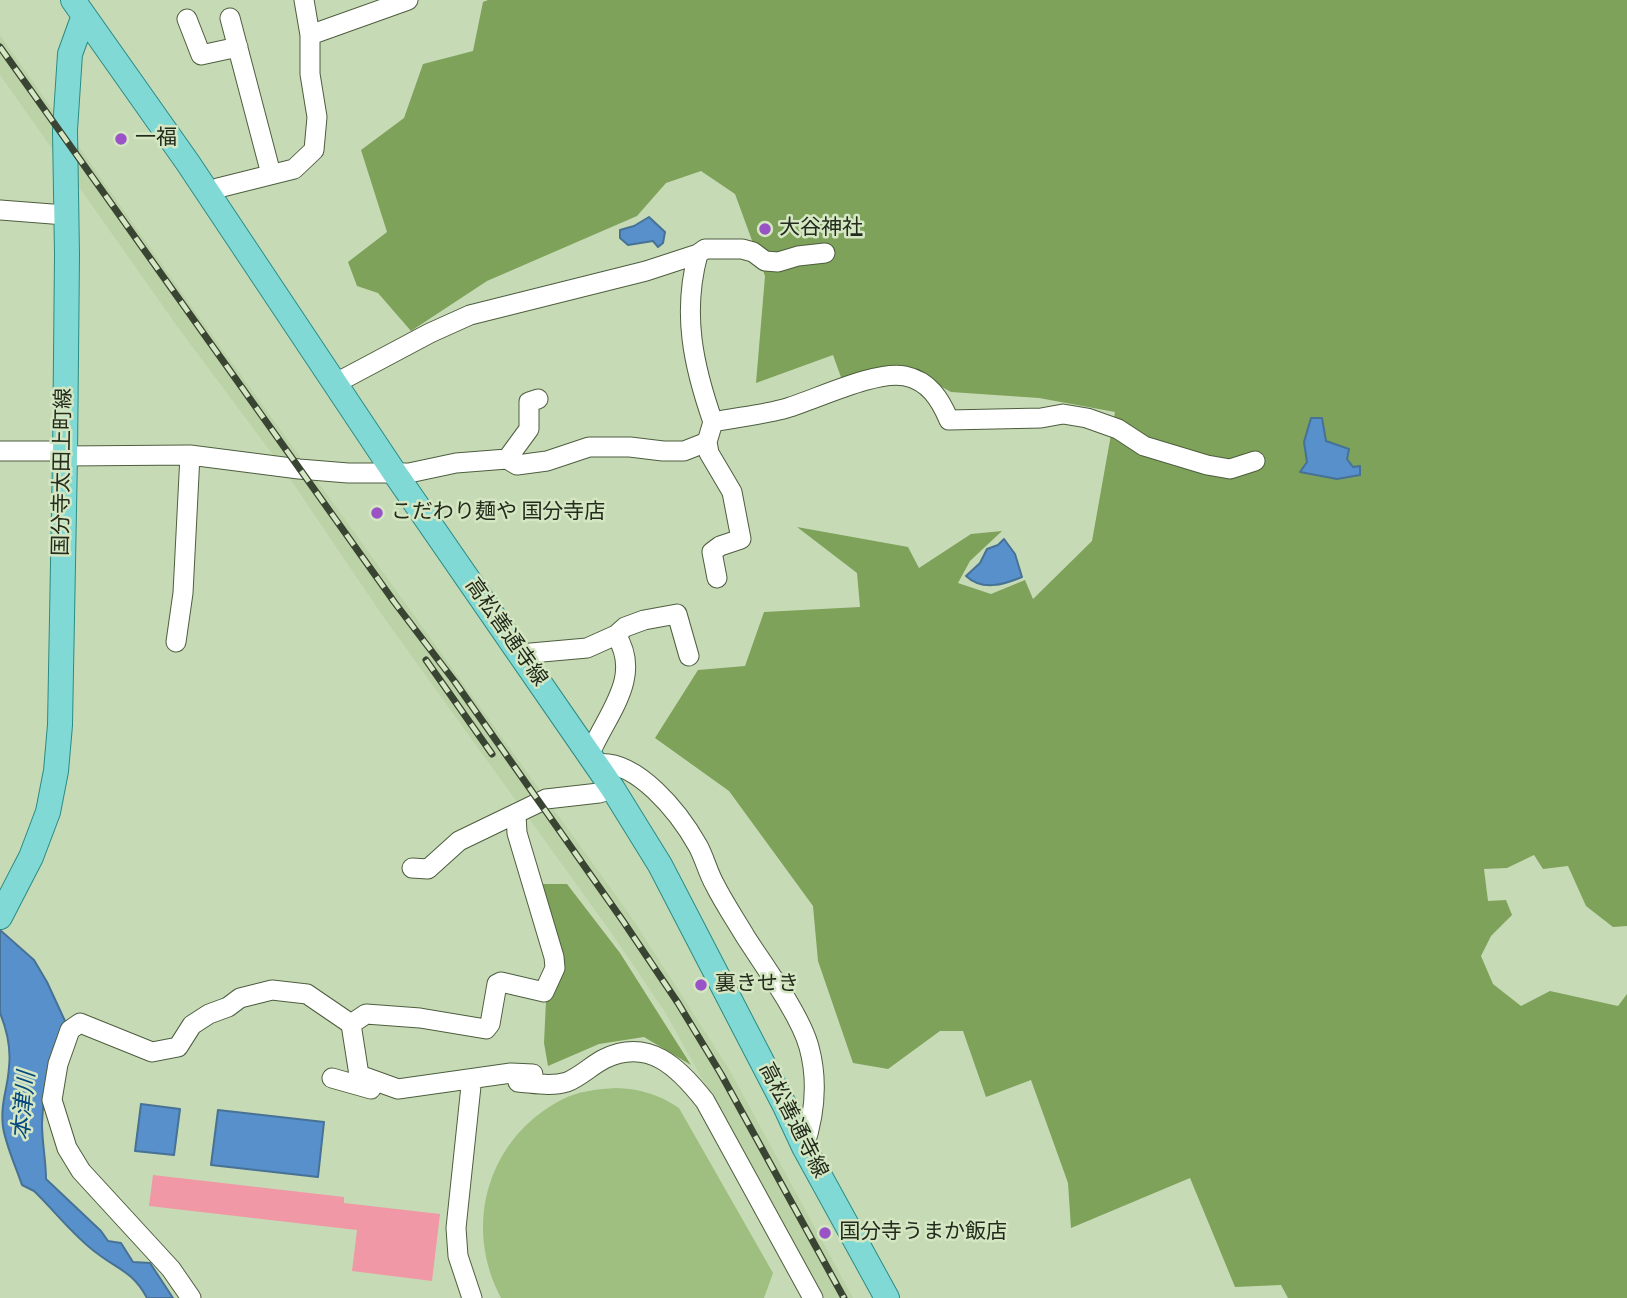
<!DOCTYPE html>
<html>
<head>
<meta charset="utf-8">
<style>
	body { margin:0 }
	canvas { display:block; background:#c7dab6 }
</style>
</head>
<body>
<canvas width="1627" height="1298"></canvas>
<script>
const g = document.querySelector('canvas').getContext('2d');
g.lineJoin = 'round';
function paint(path, color) { g.fillStyle = color; g.fill(path, 'evenodd'); }
function trace(path, color, width, dash) { g.strokeStyle = color; g.lineWidth = width; g.lineCap = dash ? 'butt' : 'round'; g.setLineDash(dash || []); g.stroke(path); }
function label(font, color, halo, rows, align = 'center') {
  g.font = font + ' "Source Sans 3","Noto Sans JP",sans-serif'; g.lineWidth = 5; g.setLineDash([]); g.textBaseline = 'middle'; g.strokeStyle = halo; g.fillStyle = color; for (const [text, x, y, turn = 0] of rows) {
    g.save(); g.translate(x, y); g.rotate((+turn || 0) * Math.PI / 180); g.textAlign = isNaN(turn) ? turn : align; if (halo) g.strokeText(text, 0, 0); g.fillText(text, 0, 0); g.restore();
  }
}
const built = new Path2D(`
	M0 35 197 314 630 915 729 1069 853 1298H823L665 1012 610 931 382 615 282 467 179 329 0 75Z`);
const green = new Path2D(`
	M616 1088C640 1089 658 1094 679 1108L773 1273 764 1298H501C462 1225 488 1137 563 1099 579 1091 598 1089 616 1088Z`);
const forest = new Path2D(`
	M488 0H1627V926L1613 927 1586 906 1568 866 1543 869 1534 855 1507 868 1484 869 1488 901 1506 900 1512 915 1491 936 1481 956 1493 984 1521 1006 1550 991 1618 1006 1627 994V1298H1288L1281 1285 1235 1287 1190 1178 1071 1228 1068 1183 1031 1080 986 1097 963 1031H940L888 1069 853 1063 818 961 813 906 729 791 655 738 698 670 745 666 764 612 860 607 857 573 797 527 908 547 919 568 971 534 1002 531 970 561 958 583 991 594 1025 580 1033 599 1092 541 1115 412 1039 398 951 392 914 372 842 380 833 355 756 383 765 276 735 194 701 171 666 183 637 216 487 281 411 331 378 293 357 286 348 262 387 232 361 150 404 118 423 64 473 51 483 2Z
	M543 884H567L620 953 691 1065 644 1037 599 1044 548 1066 544 1043 546 1001 560 962Z`);
const water = new Path2D(`
	M649 217 665 232 663 243 658 247 653 241 628 245 620 238V230L634 226Z
	M1311 418H1322L1326 441 1349 449 1347 459 1353 467 1360 466V475L1337 479 1300 472 1307 462 1304 442Z
	M1004 539 1015 554 1022 577C1003 585 982 591 966 576L980 563 987 549 998 545Z
	M0 930 34 960 47 982 65 1021C53 1056 43 1087 42 1124 42 1142 46 1161 46 1179L101 1231 108 1241 121 1243 133 1262 150 1263 173 1298H147C133 1272 119 1270 98 1254 74 1237 55 1211 34 1191L22 1185C16 1167 6 1146 3 1127 0 1103 8 1088 9 1067 11 1049 7 1030 0 1013Z
	M141 1104 180 1109 174 1155 135 1151Z
	M218 1110 324 1122 318 1177 211 1165Z`);
const building = new Path2D(`
	M153 1175 344 1197V1203L440 1214 432 1281 352 1271 357 1230 149 1206Z`);
const minor = new Path2D(`
	M304 0 310 35
	M230 18 271 174
	M187 19 201 55 238 47
	M209 193 218 188 294 169 314 150 317 117 310 74V35L408 0
	M0 210 65 215
	M698 254C682 313 693 365 713 422
	M336 383 430 333 470 315 646 271 698 254 705 249H742L753 252 765 261 778 262 798 256 825 253
	M707 442 709 453 732 492 741 539 720 546 712 552 717 578
	M0 451H65
	M65 456 190 455 299 469 348 473H409L456 463 507 459 517 465 547 461 589 447H630L663 451H684L707 442 713 422C737 417 763 415 787 408 817 399 876 370 905 376 929 381 940 399 949 420L1041 418 1063 414 1087 418 1118 429 1144 446 1207 465 1230 469 1255 461
	M507 459 529 429V402L538 399
	M176 642 183 593 190 455
	M520 654 587 648 616 635 625 627 644 620 677 614 689 656
	M588 752 594 745C612 708 641 674 616 635
	M595 764C636 757 680 814 698 846 705 859 708 873 715 885 724 903 735 919 745 936 764 966 800 1014 809 1047 818 1080 815 1114 804 1147
	M412 868 428 869 459 841 546 799 599 793 613 789
	M351 1024 366 1014 420 1018 486 1029 490 1024 497 984 501 982 544 992 555 968 554 957 517 833 516 814
	M332 1078 371 1089
	M518 1082C533 1083 551 1087 567 1082 580 1077 592 1065 604 1059 649 1037 679 1068 705 1101L813 1298
	M471 1086 456 1228 458 1256 472 1298
	M191 1298 171 1269 81 1171 67 1148 52 1100 58 1064 70 1030 80 1023 152 1052 178 1047 192 1025 209 1014 228 1007 240 998 272 990 307 994 351 1024 359 1075 398 1089 511 1073 533 1074`);
const major = new Path2D(`
	M73 0 188 163 394 472 613 789 660 865 785 1106 804 1147 887 1298
	M0 917 31 857 48 812 56 771 60 725 65 456 67 255 65 130 70 54 83 18`);
const rail = new Path2D(`
	M0 47 395 603 455 682 623 921 678 1003 721 1074 844 1298
	M426 660 492 754`);
const markers = [
	[121,139,7,"#9a53c6"],
	[765,229,7,"#9a53c6"],
	[377,513,7,"#9a53c6"],
	[701,985,7,"#9a53c6"],
	[825,1233,7,"#9a53c6"]
];
const poiNames = [
	["一福",135,139],
	["大谷神社",779,229],
	["こだわり麺や 国分寺店",391,513],
	["裏きせき",715,985],
	["国分寺うまか飯店",839,1233]
];
const streetNames = [
	["国分寺太田上町線",64,472,-89],
	["高松善通寺線",505,633,55],
	["高松善通寺線",792,1121,63]
];
const waterNames = [
	["本津川",26,1106,-85]
];
paint(built, '#bcd3a8');
paint(green, '#9ebf7f');
paint(forest, '#7ea25a');
paint(water, '#5790ca');
trace(water, '#477296', 2);
paint(building, '#f098a5');
trace(minor, '#4d5e3e', 21);
trace(major, '#2a8c83', 26);
trace(minor, '#fff', 19);
trace(major, '#81d9d6', 24);
trace(rail, '#3a4433', 7);
trace(rail, '#d4e7c2', 4.5, [13]);
for (const [x, y, r, color] of markers) { const dot = new Path2D(); dot.arc(x, y, r, 0, 2 * Math.PI); g.fillStyle = color; g.fill(dot); trace(dot, '#d4e7c2', 2.5); }
label('21px', '#232b1d', '#d4e7c2', poiNames, 'left');
label('21px', '#232b1d', '#d4e7c2', streetNames);
label('italic 23px', '#07487e', '#d4e7c2', waterNames);
</script>
</body>
</html>
